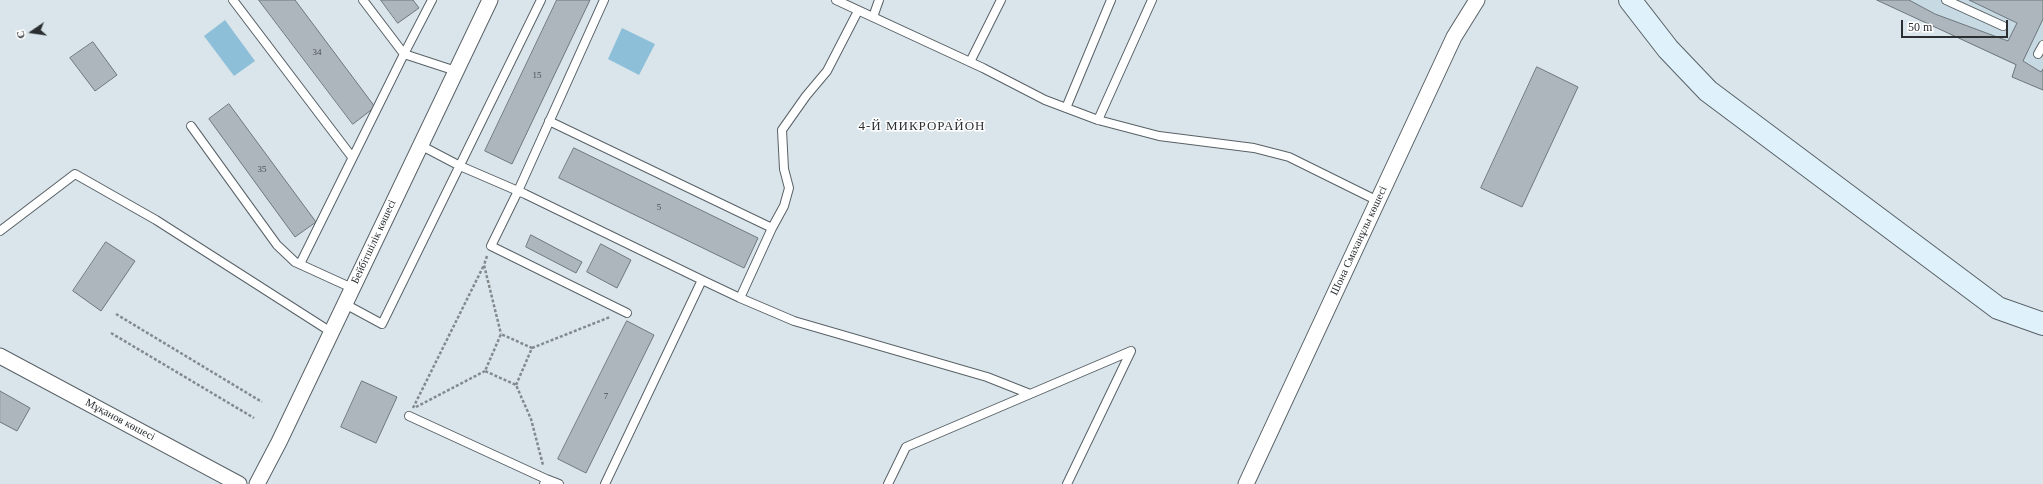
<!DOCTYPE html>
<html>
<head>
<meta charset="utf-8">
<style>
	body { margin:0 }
	#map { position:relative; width:2043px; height:484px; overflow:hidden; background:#dae5eb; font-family:"Times New Roman",serif }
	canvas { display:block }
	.north { position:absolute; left:12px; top:12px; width:40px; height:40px; -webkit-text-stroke:3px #fff; paint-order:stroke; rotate:257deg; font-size:11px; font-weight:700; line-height:16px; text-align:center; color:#2a2e30 }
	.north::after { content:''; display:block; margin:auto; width:14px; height:18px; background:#2a2e30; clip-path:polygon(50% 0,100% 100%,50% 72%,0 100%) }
	.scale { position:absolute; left:1901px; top:20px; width:107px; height:18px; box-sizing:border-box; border:2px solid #2a2e30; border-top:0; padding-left:5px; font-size:12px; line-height:14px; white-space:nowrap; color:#2a2e30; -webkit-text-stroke:3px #fff; paint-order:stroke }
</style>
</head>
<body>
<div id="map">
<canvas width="2043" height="484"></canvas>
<div class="north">С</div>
<div class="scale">50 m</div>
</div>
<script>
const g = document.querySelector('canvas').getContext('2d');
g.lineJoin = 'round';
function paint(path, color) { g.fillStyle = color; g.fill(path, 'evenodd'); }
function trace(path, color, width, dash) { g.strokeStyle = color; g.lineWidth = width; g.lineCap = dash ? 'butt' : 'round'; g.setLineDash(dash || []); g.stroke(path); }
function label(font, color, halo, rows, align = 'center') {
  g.font = font + ' "Times New Roman",serif'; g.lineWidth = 3; g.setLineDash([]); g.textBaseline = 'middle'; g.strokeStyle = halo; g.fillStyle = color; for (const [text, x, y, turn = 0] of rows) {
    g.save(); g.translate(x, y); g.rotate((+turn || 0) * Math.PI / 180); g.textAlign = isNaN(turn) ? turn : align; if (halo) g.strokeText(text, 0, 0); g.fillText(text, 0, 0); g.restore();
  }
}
const built = new Path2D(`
	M1877 0H2043V90L2012 77 2015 65Z`);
const green = new Path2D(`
	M225 20 255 61 234 76 204 36Z
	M622 28 655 44 639 75 608 59Z`);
const building = new Path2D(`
	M259 0H295L375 107 353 124Z
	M381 0H413L419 8 398 23Z
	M557 0H590L512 164 485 151Z
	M1877 0H1909L1935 14 2008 41 2017 23 1969 0H2043V19L2023 61 2041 72 2043 69V90L2012 77 2016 65Z
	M93 42 117 75 95 91 70 58Z
	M1537 67 1578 87 1522 207 1481 188Z
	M229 104 316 222 295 237 209 119Z
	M574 148 758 238 744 268 559 178Z
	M531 235 582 262 576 273 526 247Z
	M106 242 135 261 101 311 73 291Z
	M601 244 631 260 617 288 587 272Z
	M627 321 654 335 586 473 558 459Z
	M362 381 397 397 376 443 341 427Z
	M0 391 30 408 17 431 0 422Z`);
const path = new Path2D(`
	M487 256 484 265 501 334
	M116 314 262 402
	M111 333 254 418
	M532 348 610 317
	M516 385 532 348 501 334 485 371 516 385 531 419 543 465
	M416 407 485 371
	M413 408 484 265`);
const service = new Path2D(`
	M233 0 352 157
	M363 0 404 54 432 0
	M604 0 518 191 491 246 627 313
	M836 0 983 68 1045 100 1098 120 1159 136 1254 148 1289 157 1378 201
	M1946 0 2003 26
	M873 17 879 0
	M2038 54 2043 45
	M970 62 1001 0
	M1066 108 1111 0
	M1098 120 1152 0
	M549 121 772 228 740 298 702 280
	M191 126 277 245 295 262 352 288
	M420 145 460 166 525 194 702 280 605 484
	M772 228 784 206 789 188 784 169 782 130 806 96 827 71 858 11
	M0 231 75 174 156 220 331 332
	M300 264 404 54 456 71
	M740 298 794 321 987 377 1030 394
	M345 304 382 324 541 0
	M409 416 546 479
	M544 484 546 479 559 484
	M888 484 906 447 1131 351 1067 484`);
const minor = new Path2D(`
	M0 356 239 484
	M257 484 279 442 490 0
	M1246 484 1454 37 1477 0`);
const secondary = new Path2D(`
	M1630 0 1668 49 1708 91 1998 308 2043 324`);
const numberNames = [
	["34",317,53],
	["15",537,76],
	["35",262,170],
	["5",659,208],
	["7",606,397]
];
const streetNames = [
	["Шона Смаханұлы көшесі",1359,241,-65],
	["Бейбітшілік көшесі",374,242,-65],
	["Мұқанов көшесі",120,420,28]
];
const quarterNames = [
	["4-Й МИКРОРАЙОН",922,127]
];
paint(built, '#c7dae3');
paint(green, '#8dbfd9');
paint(building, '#acb6bc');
trace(building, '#6d777c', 1);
trace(service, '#586166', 10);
trace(minor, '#586166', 17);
trace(secondary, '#586166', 24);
trace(path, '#828a8e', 2.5, [3, 2]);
trace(service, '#fff', 8);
trace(minor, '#fff', 15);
trace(secondary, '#dff2fc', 22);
label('9px', '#4a5053', null, numberNames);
label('11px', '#2a2e30', '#fff', streetNames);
g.letterSpacing = '1px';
label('13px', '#2a2e30', '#fff', quarterNames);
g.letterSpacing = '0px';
</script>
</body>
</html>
